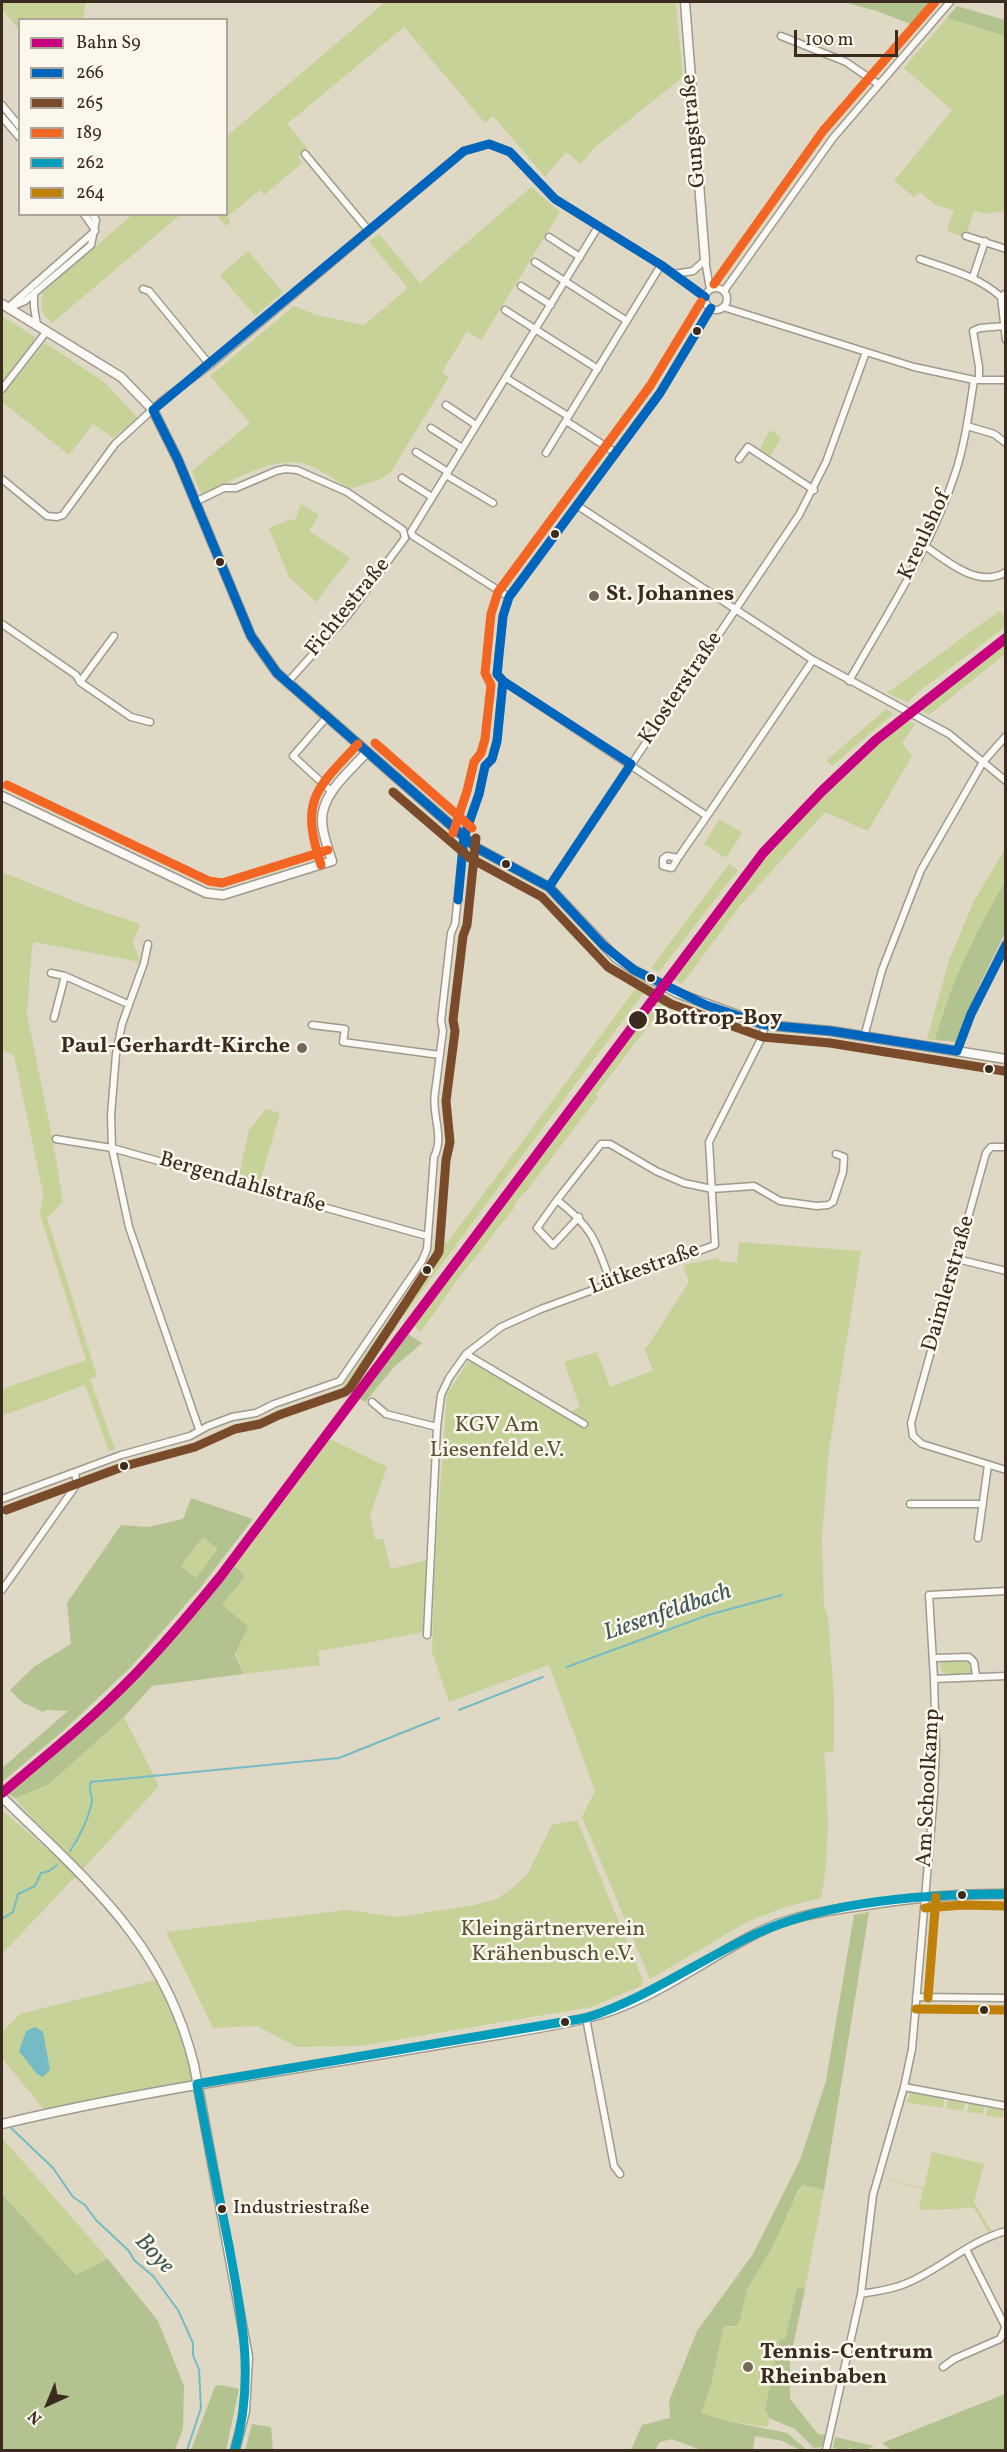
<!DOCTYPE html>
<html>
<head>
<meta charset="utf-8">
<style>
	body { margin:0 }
	#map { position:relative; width:1007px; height:2452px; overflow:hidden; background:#ded8c4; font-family:Vollkorn,serif }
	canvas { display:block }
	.frame { position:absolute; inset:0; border:3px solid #3b2a1e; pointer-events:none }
	.legend { position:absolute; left:18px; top:18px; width:210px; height:198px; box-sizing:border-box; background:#fbf7ec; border:2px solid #aea59a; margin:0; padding:8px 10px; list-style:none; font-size:18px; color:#3b2a1e }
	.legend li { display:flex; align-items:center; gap:12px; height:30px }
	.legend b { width:30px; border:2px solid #aea59a }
	.north { position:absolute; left:18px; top:2374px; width:60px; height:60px; -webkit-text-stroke:4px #fbf7ec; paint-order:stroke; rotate:224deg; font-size:16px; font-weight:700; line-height:24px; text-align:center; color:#3b2a1e }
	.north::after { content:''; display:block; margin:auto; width:21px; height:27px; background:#3b2a1e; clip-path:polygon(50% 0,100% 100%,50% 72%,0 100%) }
	.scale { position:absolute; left:794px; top:30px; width:104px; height:27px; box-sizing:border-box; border:3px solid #3b2a1e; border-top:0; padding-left:8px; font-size:18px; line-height:21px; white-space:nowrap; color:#3b2a1e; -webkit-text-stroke:4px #fbf7ec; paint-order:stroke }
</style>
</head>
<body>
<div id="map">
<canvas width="1007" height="2452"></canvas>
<div class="frame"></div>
<ul class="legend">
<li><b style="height:8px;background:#c7007f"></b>Bahn S9</li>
<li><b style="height:8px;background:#0065bd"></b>266</li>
<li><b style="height:8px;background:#7a4b2a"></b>265</li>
<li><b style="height:8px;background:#f26522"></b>189</li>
<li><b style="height:8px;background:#069cbc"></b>262</li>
<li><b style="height:8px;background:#bf8109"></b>264</li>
</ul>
<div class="north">N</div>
<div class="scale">100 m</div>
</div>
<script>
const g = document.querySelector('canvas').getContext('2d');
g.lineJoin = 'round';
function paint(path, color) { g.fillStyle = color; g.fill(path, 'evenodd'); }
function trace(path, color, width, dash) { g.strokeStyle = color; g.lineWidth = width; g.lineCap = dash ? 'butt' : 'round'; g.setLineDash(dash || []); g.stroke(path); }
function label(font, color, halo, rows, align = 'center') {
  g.font = font + ' Vollkorn,serif'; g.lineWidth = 5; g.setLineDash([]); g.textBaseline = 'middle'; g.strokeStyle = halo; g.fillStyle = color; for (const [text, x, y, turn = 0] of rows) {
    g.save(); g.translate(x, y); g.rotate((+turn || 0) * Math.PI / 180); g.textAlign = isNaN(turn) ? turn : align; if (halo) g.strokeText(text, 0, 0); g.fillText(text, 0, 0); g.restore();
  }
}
const green = new Path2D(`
	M2 2H86L83 19 20 20 19 30 2 9Z
	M381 2H676L683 77 594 148 581 164 566 152 545 177 493 116 485 123 404 27 287 124 308 149 298 157 302 163 264 195 260 190 227 217 231 222 226 226 217 215 226 214 227 136 383 4Z
	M947 18 1005 36V211L986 214 974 211 965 238 947 231 954 210 935 205 920 192 914 197 894 181 952 110 904 68Z
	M531 187 560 212 481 340 467 331 442 372 449 377 390 473 379 480 349 489C335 480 321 469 305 464 275 455 232 481 204 493L200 492 192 471 250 423 210 376 294 306 316 315 364 325 408 288 369 242 379 234 420 283Z
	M133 214 180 215 52 323C41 313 39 306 43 292Z
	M248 251 283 292 255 316 220 275Z
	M2 316 35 337 34 340 2 382Z
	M45 343 103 381 138 418 113 438 93 424 69 455 2 402V396Z
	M770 430 781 437 771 456 760 449Z
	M301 504 319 515 309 531 350 558 316 602 289 577 269 528 291 519 295 521Z
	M999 611 1005 618V627L917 693 908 702 887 693Z
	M1005 643V654L929 715 920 709 932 702 935 698Z
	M886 709 893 714 832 766 826 761Z
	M907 720 915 724 902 743 912 756 868 831 825 812 740 906 682 984 674 980 707 932 757 867 792 827 852 767Z
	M720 819 742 833 726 858 704 844Z
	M1005 849V882L971 946 943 1011 935 1040 927 1039 949 960 974 901Z
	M729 864 738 870 659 972 651 968Z
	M2 872 86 906 140 924 133 942 140 962 35 942 32 947 27 1014 53 1142 63 1202 47 1218 97 1376 90 1379 115 1449 109 1451 85 1385 2 1416V1389L86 1360 40 1214 43 1193 14 1055 2 1051Z
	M639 984 647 988 401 1319 396 1315 397 1309 432 1261 435 1241 447 1243Z
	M662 996 669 999 596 1094 598 1097 525 1193 524 1192 513 1206 515 1207 454 1284 421 1332 414 1326Z
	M266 1109 280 1113 260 1182 239 1176 249 1130Z
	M739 1242 861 1251 829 1450 822 1538 824 1605 828 1616 834 1698V1751L824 1752C828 1802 831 1849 821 1898L782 1908 747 1922 650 1979 582 1817 595 1791 549 1665 449 1702 432 1652 435 1557 447 1394 469 1360 563 1415 580 1407 564 1362 597 1352 610 1387 653 1370 644 1347H647L689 1282 683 1265 719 1258V1261L737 1263Z
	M387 1322 397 1326 345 1393 341 1389Z
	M330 1439 387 1467 370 1515 375 1539H383L391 1569 427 1560 423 1632 372 1642 318 1651 320 1665 243 1674 221 1605 245 1576 235 1566Z
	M203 1537 219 1549 196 1578 181 1566Z
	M967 1660 972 1663V1670L970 1674H947L942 1672 940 1662Z
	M124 1717 159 1786 83 1869 81 1874 15 1798 48 1785Z
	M3 1811 78 1876 71 1881 2 1954Z
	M577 1820 643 1981 641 1986 591 2007 360 2046 297 2047 257 2026 213 2028 166 1932 346 1910 398 1917 475 1905 497 1899 515 1886 528 1873 552 1825Z
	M160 1979 170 1995 195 2084 46 2112 2 2058V2032L20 2014Z
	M912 2092 944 2099 943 2108 906 2102Z
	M948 2100 965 2103 963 2111 946 2108Z
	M969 2104 984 2106 983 2114 967 2112Z
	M988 2107 1003 2109V2118L986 2116Z
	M2 2139 12 2149 108 2259 76 2275 2 2194Z
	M932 2152 984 2164 974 2202 991 2231 988 2232 974 2208 919 2210 923 2189 882 2179 924 2188Z
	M803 2185 824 2190 805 2289 797 2287 785 2339 780 2338 765 2409 769 2418 768 2427 727 2421 701 2413 710 2389 724 2326 733 2327 740 2320 747 2289 772 2248 789 2209Z`);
const forest = new Path2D(`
	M843 2H935L916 26 877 11Z
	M957 6 1005 20V36L947 18Z
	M1005 882V933L980 984 956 1042 935 1040C950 984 976 931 1005 882Z
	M408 1334 422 1343 394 1367 365 1402 360 1399Z
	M191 1498 253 1519 200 1588 131 1667 63 1731 2 1782V1768L68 1711 46 1710 43 1712 22 1702 10 1690 35 1666 71 1644 67 1603 121 1525 148 1527 183 1519ZM203 1537 218 1549 196 1578 181 1566Z
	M235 1566 245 1576 222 1605 248 1626 235 1654 243 1674 152 1686 124 1717 48 1785 15 1798 6 1793C93 1727 167 1651 235 1566Z
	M869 1912 824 2190 803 2185 798 2191 772 2248 747 2289 740 2320 736 2326H724L710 2389 701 2413 727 2421 787 2433 807 2450H800L783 2441 755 2436 753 2450H701L672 2439 660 2442 655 2450H631L642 2425 670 2418 669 2401 697 2331 753 2254 800 2160 826 2081 854 1915Z
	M2 2194 76 2275 108 2259 158 2321 184 2386 183 2429 175 2450H2Z
	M797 2287 805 2289 790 2360V2399L818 2434 825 2435 822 2447 814 2448 795 2429 769 2418 765 2409 780 2338 785 2339Z
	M222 2385 239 2389 226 2450H191L215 2386Z
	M1005 2394V2450H891L882 2443Z
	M252 2424 271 2427 273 2450H245Z
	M835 2437 874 2446C865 2451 859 2452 850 2448L844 2450 833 2448Z`);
const water = new Path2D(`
	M35 2027 43 2032 50 2070 43 2077 37 2074 19 2051 26 2031Z`);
const stream = new Path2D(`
	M567 1667 708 1615 782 1595
	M459 1710 543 1677
	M70 1851C79 1838 89 1818 92 1801 92 1794 88 1790 91 1782L339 1758 439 1718
	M2 1919 13 1912 18 1894 35 1886 41 1873 49 1871 57 1865
	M8 2125 53 2168 73 2197 85 2205 96 2220 129 2251 134 2260 153 2276 178 2310 193 2343V2355L199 2370 201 2408 187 2450`);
const street = new Path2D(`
	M781 36 846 62 878 84
	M2 105 20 127
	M2 117 20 138
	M305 154 369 231
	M84 214 95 230
	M966 236 1006 249
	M549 237 580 257
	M920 259C948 269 978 276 1001 297
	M705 260 710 289
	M535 262 627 321
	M674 274 693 271 705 260
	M973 277 985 241
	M521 286 551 305
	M705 299a11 11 0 1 1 22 0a11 11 0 1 1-22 0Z
	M143 289 149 291 210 365
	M724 291 833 138 950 2
	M34 293V307L37 325
	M1006 293 1001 297 1006 340
	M11 305 95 231
	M723 307 914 367 974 380H1006
	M8 308 25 301 91 245 96 220 92 214
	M505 310 598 369
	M506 378 568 416
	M979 380V367L973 331 980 328 1005 326
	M2 389 47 331
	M446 405 476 425
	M566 421 616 453
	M967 426 994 434 1006 443
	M431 428 462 448
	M416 452 448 472
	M546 453 661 265
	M739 459 748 447 814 490
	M446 475 493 503
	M402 478 432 497
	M2 479 47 516 57 517 63 515 115 444 163 400 210 365 464 151 489 144 510 152 555 199 661 265 705 297
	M195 502 224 488H236L276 471 285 469 297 470 347 492 403 530 405 538 348 615 287 683
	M578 506 813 660 949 734 1006 781
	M925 546C947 561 978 589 1006 572
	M509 597 413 536 411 532 598 227
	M2 624 76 675 80 682 131 717 150 722
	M849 681C887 614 931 547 955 474 965 444 969 412 974 380
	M80 682 114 636
	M326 718 293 756 331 791
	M707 816 813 660
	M678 858 672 868 663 866V859L667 856 678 858 707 816 503 681 497 674 503 616 509 597 660 393 711 308
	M549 887 799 515 826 462 866 352
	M148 944 144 963 122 1024 116 1054 111 1115 112 1148 129 1227 199 1429
	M51 973 65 976 128 1004
	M54 1018 65 976
	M312 1025 345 1029 343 1042 440 1055
	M864 1037 882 970 921 870 983 762 1006 736
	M957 1051 971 1014 1006 944
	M56 1139 112 1148 427 1236
	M1006 1147H991L986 1153 911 1423 913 1436 922 1444 1006 1470
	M557 1200 537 1228 553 1245 579 1217
	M957 1259 1006 1271
	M611 1283C595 1240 594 1229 557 1200L601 1144H610L656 1171 684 1183 712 1189 754 1186 780 1201 817 1206 828 1205 833 1202 843 1172 844 1157 836 1154
	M466 1354 584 1424
	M372 1402 386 1414 437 1427 427 1635
	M437 1427 441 1395 449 1378 466 1354 501 1327 541 1309 715 1245 709 1142 762 1037 765 1025
	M2 1499 121 1455 190 1436 208 1426 232 1417 256 1413 274 1404 340 1381 422 1261 427 1249 434 1157C445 1135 431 1116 435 1092 438 1072 440 1051 443 1031L441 1021 451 933 455 924 464 837 479 794 485 766 492 759 497 741 503 681
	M910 1504H983
	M978 1538 988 1465
	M2 1590 77 1484 75 1473
	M933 1658 969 1657 974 1662 976 1676
	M934 1679 929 1595 1006 1591
	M916 1997 1006 1998
	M586 2018 614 2166 620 2174
	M904 2087 1006 2106
	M966 2249 1005 2326
	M861 2294C877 2291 892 2290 907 2283 941 2269 969 2241 1006 2231
	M943 2367 954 2359 1000 2339 1006 2326
	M826 2450 861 2294 873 2195 904 2087 912 2049 934 1794 936 1747 934 1679 1006 1676`);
const secondary = new Path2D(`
	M685 2 705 260
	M2 304 121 377 153 410 178 460 251 636 277 673 477 848 549 887 616 958 634 970 677 993 765 1025 831 1031 1006 1059
	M2 796 206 893 223 895 332 861C328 848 322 834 322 820 322 793 350 771 367 752
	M2 1797C87 1881 164 1942 194 2065L248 2357 245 2411 235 2450
	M2 2124C149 2089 299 2069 448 2043 495 2035 542 2029 587 2018 649 2003 699 1963 755 1934 787 1917 824 1911 860 1906 909 1898 956 1893 1006 1894`);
const bus1 = new Path2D(`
	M153 410 178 460 251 636 277 673 477 848 549 887 603 945 634 970 706 1005 765 1025 831 1031 957 1051
	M153 410 464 151 489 144 510 152 555 199 661 265 705 297
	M549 887 631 764 503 681 497 674 503 616 509 597 660 393 711 308
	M458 900 464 837 479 794 485 766 492 759 497 741 503 681 497 674 498 666
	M957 1051 971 1014 1006 945`);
const bus2 = new Path2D(`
	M393 792 470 858 542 897 608 967 671 1004 763 1037 830 1043 1004 1071
	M6 1510 125 1466 195 1447 235 1429 260 1424 279 1415 345 1392 350 1388 439 1252 446 1160 450 1142 446 1101 455 1031 453 1020 463 936 467 925 476 838`);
const bus3 = new Path2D(`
	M714 284 823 131 935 2
	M375 743 472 828
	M7 785 209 881 222 883 328 850
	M453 833 467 791 474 762 481 753 485 739 491 685 485 673 491 614 498 592 650 386 701 302
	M321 865C300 800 315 790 358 744`);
const bus4 = new Path2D(`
	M197 2084 586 2018C648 1998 699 1960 758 1933 828 1901 930 1894 1006 1894
	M197 2084C207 2138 218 2192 229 2246 242 2317 255 2379 235 2450`);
const bus5 = new Path2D(`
	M925 1908 963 1905 1006 1906
	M928 1998 936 1897
	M916 2009 1006 2010`);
const rail1 = new Path2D(`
	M2 1793C37 1763 73 1735 106 1703 148 1664 184 1621 220 1577L763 853 822 791 876 740 1006 638`);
const markers = [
	[697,331,5,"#3b2a1e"],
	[555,534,5,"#3b2a1e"],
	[220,562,5,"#3b2a1e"],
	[594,596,6,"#746758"],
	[506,864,5,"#3b2a1e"],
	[651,978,5,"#3b2a1e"],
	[638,1020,10,"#3b2a1e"],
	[302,1048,6,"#746758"],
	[989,1069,5,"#3b2a1e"],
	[427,1270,5,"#3b2a1e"],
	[124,1466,5,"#3b2a1e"],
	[962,1895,5,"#3b2a1e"],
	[984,2010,5,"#3b2a1e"],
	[565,2022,5,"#3b2a1e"],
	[222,2209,5,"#3b2a1e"],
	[748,2367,6,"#746758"]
];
const busNames = [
	["Industriestraße",233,2209]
];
const streetNames = [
	["Gungstraße",695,131,-95],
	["Kreulshof",926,536,-65],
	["Fichtestraße",349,608,-51],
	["Klosterstraße",682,689,-56],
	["Bergendahlstraße",242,1184,16],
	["Lütkestraße",645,1270,-20],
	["Daimlerstraße",950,1284,-74],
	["Am Schoolkamp",930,1788,-87]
];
const poiNames = [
	["St. Johannes",606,596],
	["Paul-Gerhardt-Kirche",290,1048,"right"],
	["Tennis-Centrum",760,2354],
	["Rheinbaben",760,2379]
];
const stopNames = [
	["Bottrop-Boy",654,1020]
];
const parkNames = [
	["KGV Am",497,1427],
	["Liesenfeld e.V.",497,1452],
	["Kleingärtnerverein",553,1931],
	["Krähenbusch e.V.",553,1956]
];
const waterNames = [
	["Liesenfeldbach",668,1614,-19],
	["Boye",153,2255,47]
];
paint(green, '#c6d298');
paint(forest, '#b2c390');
paint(water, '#74bbc5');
trace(stream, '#74bbc5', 2);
trace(street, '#9f9a8d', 9);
trace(secondary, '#9f9a8d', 11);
trace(street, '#faf9f6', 6);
trace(secondary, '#faf9f6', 8);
trace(bus1, '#0065bd', 9);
trace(bus2, '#7a4b2a', 9);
trace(bus3, '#f26522', 9);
trace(bus4, '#069cbc', 9);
trace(bus5, '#bf8109', 9);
trace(rail1, '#c7007f', 10);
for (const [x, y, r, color] of markers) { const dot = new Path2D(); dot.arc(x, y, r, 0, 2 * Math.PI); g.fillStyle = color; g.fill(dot); trace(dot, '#fbf7ec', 2); }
label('20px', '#3b2a1e', '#fbf7ec', busNames, 'left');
label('22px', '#3b2a1e', '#fbf7ec', streetNames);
label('bold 22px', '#3b2a1e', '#fbf7ec', poiNames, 'left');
label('bold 22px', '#3b2a1e', '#fbf7ec', stopNames, 'left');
label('22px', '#595334', '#fbf7ec', parkNames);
label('italic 24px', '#3f5958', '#fbf7ec', waterNames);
</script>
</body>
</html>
